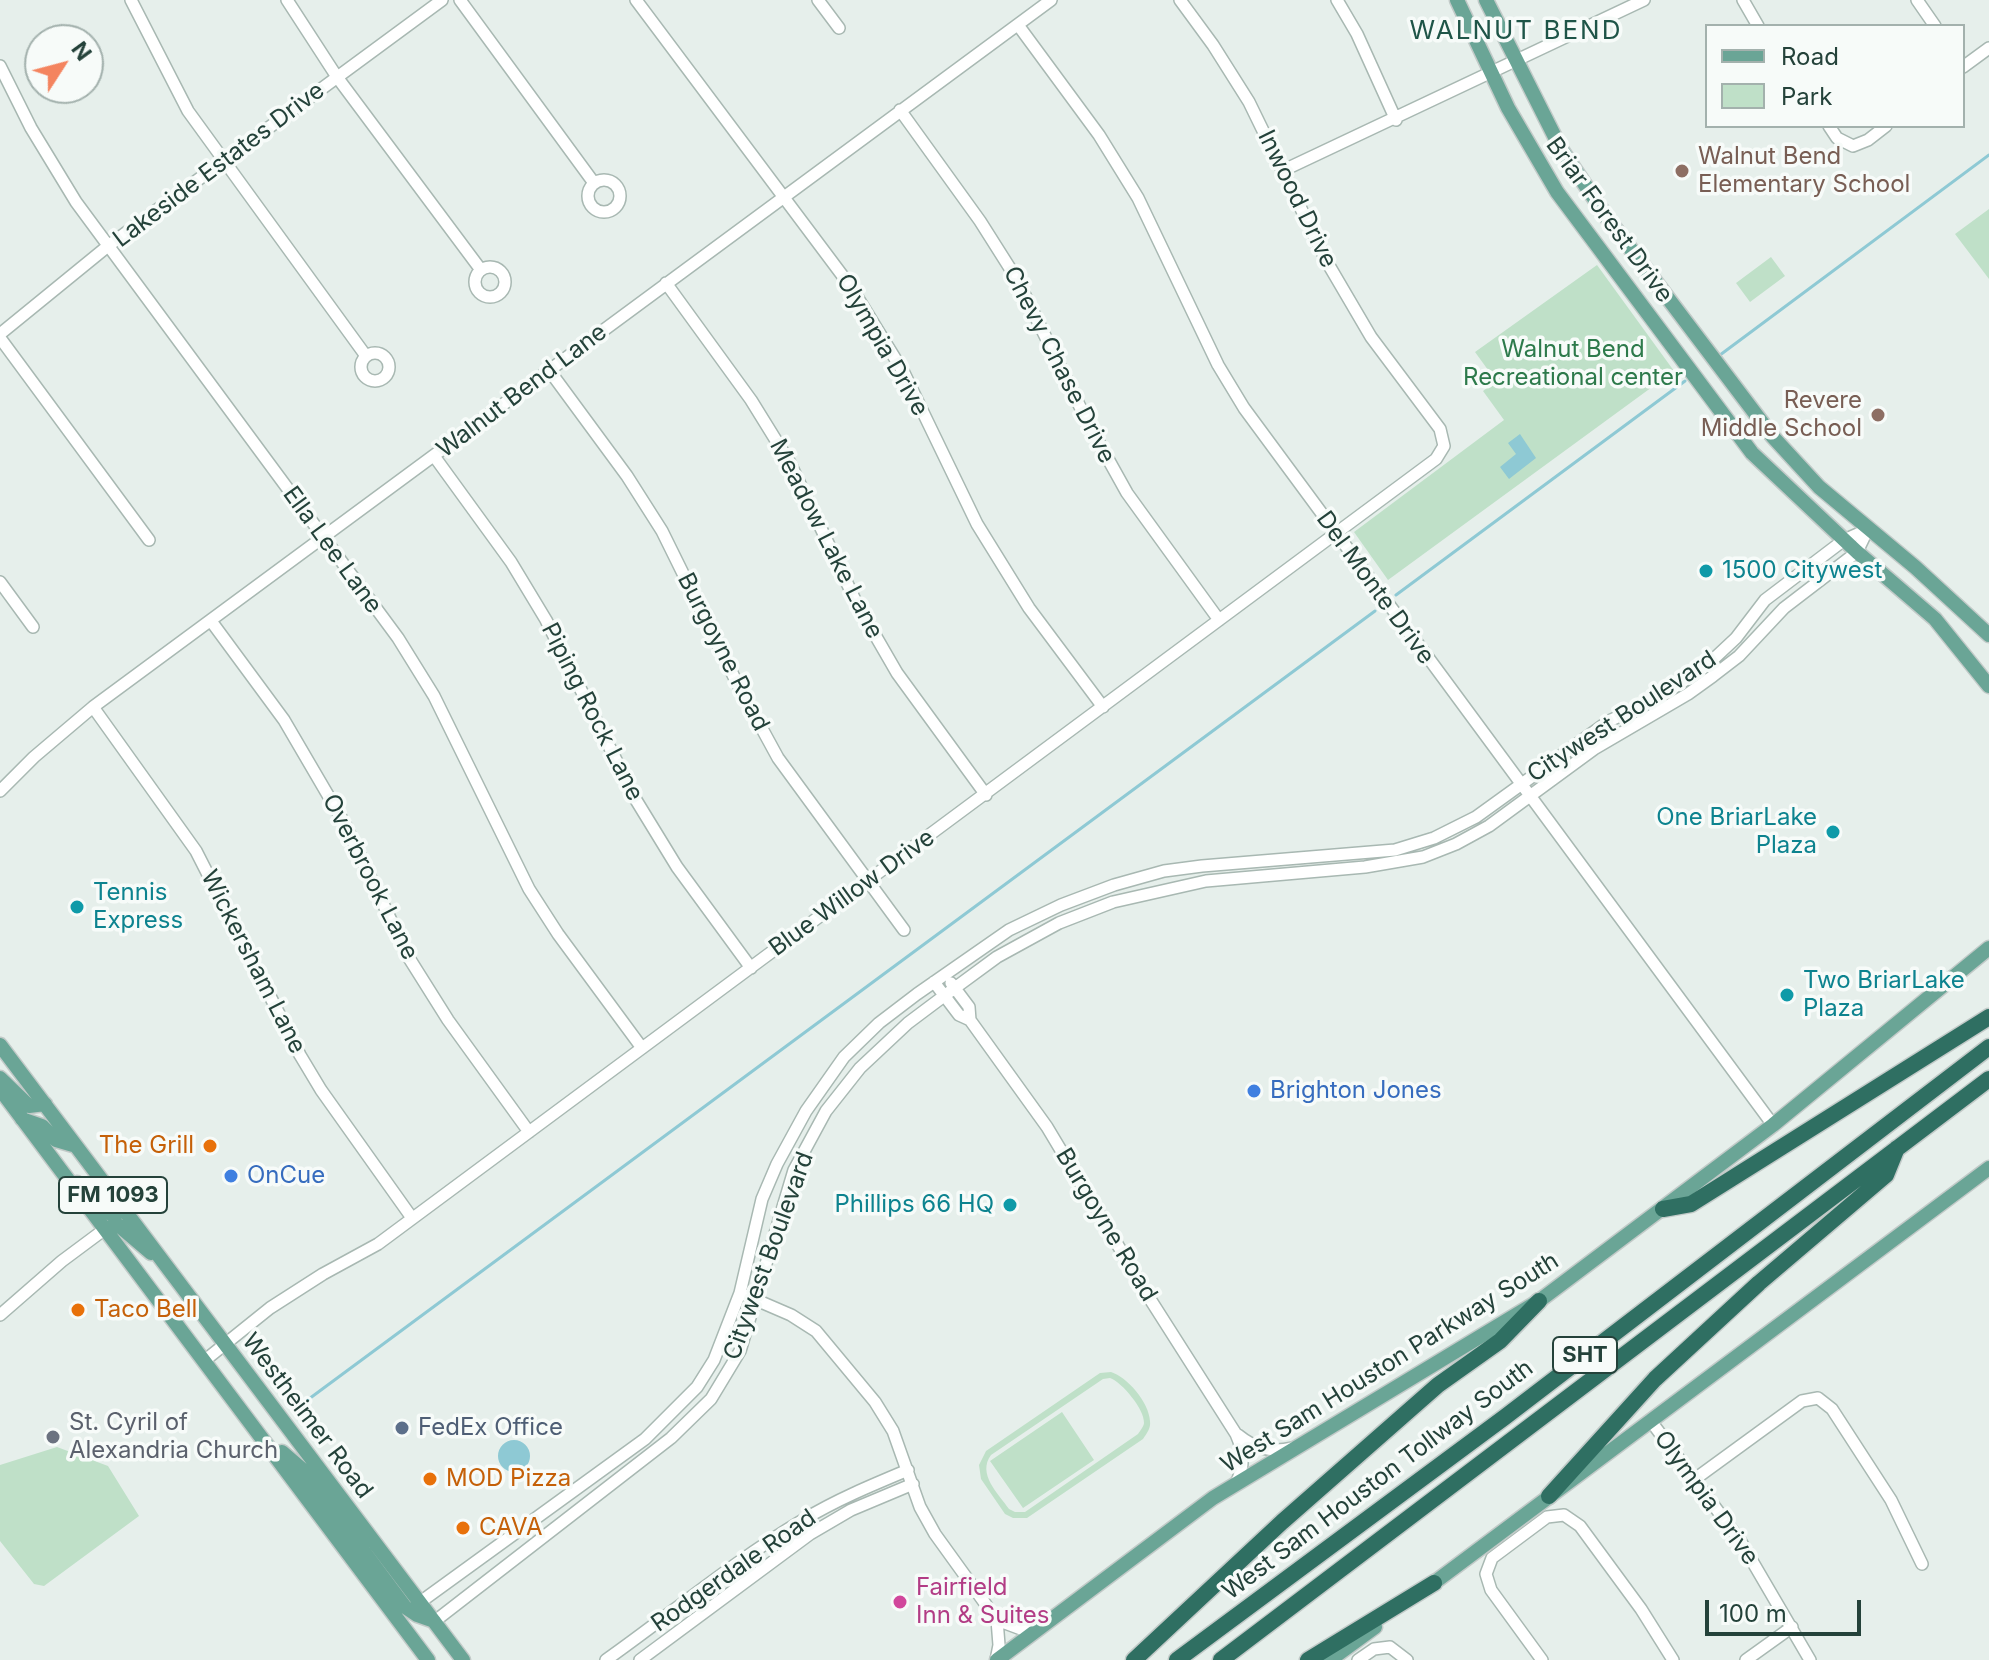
<!DOCTYPE html>
<html>
<head>
<meta charset="utf-8">
<style>
	body { margin:0 }
	#map { position:relative; width:1989px; height:1660px; overflow:hidden; background:#e6efeb; font-family:Inter,sans-serif }
	canvas { display:block }
	.legend { position:absolute; left:1705px; top:24px; width:260px; height:104px; box-sizing:border-box; background:#f7fbf9; border:2px solid #a3b1ad; margin:0; padding:10px 14px; list-style:none; font-size:24px; color:#24423a }
	.legend li { display:flex; align-items:center; gap:16px; height:40px }
	.legend b { width:40px; border:2px solid #a3b1ad }
	.north { position:absolute; left:24px; top:24px; width:80px; height:80px; box-sizing:border-box; background:#f7fbf9; border:2px solid #a3b1ad; border-radius:50%; rotate:54deg; font-size:22px; font-weight:700; line-height:32px; text-align:center; color:#24423a }
	.north::after { content:''; display:block; margin:auto; width:28px; height:36px; background:#f4845f; clip-path:polygon(50% 0,100% 100%,50% 72%,0 100%) }
	.scale { position:absolute; left:1705px; top:1600px; width:156px; height:36px; box-sizing:border-box; border:4px solid #24423a; border-top:0; padding-left:10px; font-size:24px; line-height:28px; white-space:nowrap; color:#24423a; -webkit-text-stroke:6px #f7fbf9; paint-order:stroke }
</style>
</head>
<body>
<div id="map">
<canvas width="1989" height="1660"></canvas>
<ul class="legend">
<li><b style="height:10px;background:#6aa596"></b>Road</li>
<li><b style="height:22px;background:#bfe0c8"></b>Park</li>
</ul>
<div class="north">N</div>
<div class="scale">100 m</div>
</div>
<script>
const g = document.querySelector('canvas').getContext('2d');
g.lineJoin = 'round';
function paint(path, color) { g.fillStyle = color; g.fill(path, 'evenodd'); }
function trace(path, color, width, dash) { g.strokeStyle = color; g.lineWidth = width; g.lineCap = dash ? 'butt' : 'round'; g.setLineDash(dash || []); g.stroke(path); }
function label(font, color, halo, rows, align = 'center') {
  g.font = font + ' Inter,sans-serif'; g.lineWidth = 7; g.setLineDash([]); g.textBaseline = 'middle'; g.strokeStyle = halo; g.fillStyle = color; for (const [text, x, y, turn = 0] of rows) {
    g.save(); g.translate(x, y); g.rotate((+turn || 0) * Math.PI / 180); g.textAlign = isNaN(turn) ? turn : align; if (halo) g.strokeText(text, 0, 0); g.fillText(text, 0, 0); g.restore();
  }
}
const green = new Path2D(`
	M1989 209V279L1955 234Z
	M1771 257 1785 276 1750 302 1736 283Z
	M1597 265 1674 371 1388 580 1354 532 1504 420 1483 391 1496 381 1475 352Z
	M1111 1372C1127 1377 1149 1402 1150 1421 1151 1428 1147 1433 1143 1439L1027 1518H1013L1005 1514 981 1479 979 1465 986 1451 1100 1373ZM1110 1378C1122 1382 1145 1410 1144 1423 1144 1426 1140 1431 1138 1434L1025 1512H1015L1009 1509C998 1493 977 1474 991 1455L1103 1379Z
	M1062 1412 1094 1460 1023 1508 990 1461Z
	M57 1447 108 1466 139 1516 44 1586 34 1584 0 1541V1465Z`);
const water = new Path2D(`
	M1520 434 1536 458 1509 479 1500 467 1516 454 1508 443Z
	M498 1456a16 16 0 1 1 32 0a16 16 0 1 1-32 0Z`);
const stream = new Path2D(`
	M1720 355 1989 155
	M1396 595 1685 381
	M298 1407 1375 611`);
const minor = new Path2D(`
	M131 0 188 111 366 356
	M287 0 337 77 481 270
	M460 0 594 183
	M636 0 851 287 904 373 977 524 1029 608 1103 707
	M818 0 839 28
	M1337 0 1357 34 1396 120
	M1743 0 1758 26
	M1917 0 1935 26
	M1018 25 1099 135 1138 198 1218 365 1244 408 1773 1125
	M0 66 31 128 76 202 398 638 434 696 529 889 558 934 642 1048
	M1963 67 1989 48
	M900 110 980 221 1018 281 1088 423 1127 493 1219 620
	M1829 126 1837 138 1853 146 1868 140 1886 126
	M1284 170 1644 0
	M588 196a16 16 0 1 1 32 0a16 16 0 1 1-32 0Z
	M475 282a15 15 0 1 1 30 0a15 15 0 1 1-30 0Z
	M666 283 751 400 790 463 856 602 897 673 986 795
	M0 334 108 246 442 0
	M0 338 149 540
	M361 367a14 14 0 1 1 28 0a14 14 0 1 1-28 0Z
	M549 370 627 476 662 531 736 681 778 758 904 930
	M434 456 511 562 546 620 636 800 677 867 751 968
	M0 582 33 627
	M211 621 284 720 346 826 409 958 448 1020 529 1132
	M93 707 196 851 300 1055 321 1090 412 1218
	M0 791 34 757 93 707 1051 0
	M934 982 959 1015 970 1020 1047 1127 1150 1299 1236 1434C1244 1452 1245 1467 1235 1485
	M951 983 969 1007 970 1020
	M740 1293 791 1315 816 1331 875 1402 893 1431 920 1507 935 1534 997 1620 999 1645 996 1660
	M0 1315 62 1261 105 1229
	M204 1361 270 1308 323 1274 378 1244 1436 459 1444 446 1440 429 1371 337 1327 262 1249 102 1213 45 1180 0
	M1650 1420 1741 1542 1810 1660
	M1238 1435C1254 1448 1270 1453 1292 1448
	M1695 1479 1802 1401 1818 1398 1832 1409 1891 1500 1922 1564
	M419 1603 645 1439 697 1387 714 1360 740 1293 762 1199 777 1164 806 1111 844 1057 879 1023 917 994 1009 930 1061 905 1114 885 1164 871 1202 866 1395 850 1434 838 1476 817 1609 721 1660 697 1705 667 1736 638 1765 600 1844 540 1869 529
	M997 1620 1021 1629 1037 1630
	M435 1621 671 1438 711 1399 740 1351 794 1170 826 1111 860 1068 908 1023 944 996 997 957 1059 923 1113 902 1206 881 1365 867 1423 857 1456 844 1489 826 1594 749 1688 694 1713 676 1739 656 1784 608 1857 552 1868 529
	M606 1660C671 1614 734 1561 803 1520 836 1500 872 1485 908 1470
	M640 1660 810 1534 851 1510 913 1484
	M1358 1660 1374 1649 1390 1647 1407 1660
	M1542 1660 1491 1590 1486 1574 1492 1558 1547 1517 1564 1515 1580 1526 1641 1609 1673 1660
	M1746 1660 1792 1627`);
const major = new Path2D(`
	M1457 0 1508 108 1557 192 1752 453 1857 552 1935 619 1989 686
	M1486 0 1561 149 1608 219 1773 437 1819 487 1915 567 1989 635
	M0 1045 463 1660
	M0 1078 29 1106 45 1104
	M0 1089 428 1660
	M22 1119 42 1126 56 1140 73 1145
	M77 1183 111 1214 125 1211
	M105 1229 118 1225 151 1253
	M282 1452 303 1470 405 1607 417 1615 434 1621
	M1427 1588 1989 1168
	M997 1660 1213 1498 1539 1301 1773 1125 1989 948
	M1330 1660 1375 1627`);
const highway = new Path2D(`
	M1663 1209 1691 1204 1989 1017
	M1549 1496 1655 1379 1759 1283 1886 1175 1897 1148
	M1134 1660 1282 1522 1438 1385 1500 1341 1539 1301
	M1177 1660 1505 1417 1989 1047
	M1221 1660 1989 1079
	M1308 1660 1434 1583`);
const markers = [
	[1682,171,8,"#8d6e63"],
	[1878,415,8,"#8d6e63"],
	[1706,571,8,"#0f9aa8"],
	[1833,832,8,"#0f9aa8"],
	[77,907,8,"#0f9aa8"],
	[1787,995,8,"#0f9aa8"],
	[1254,1091,8,"#3f7fe0"],
	[210,1146,8,"#e8710a"],
	[231,1176,8,"#3f7fe0"],
	[1010,1205,8,"#0f9aa8"],
	[78,1310,8,"#e8710a"],
	[402,1428,8,"#5c6f8a"],
	[53,1437,8,"#6b7280"],
	[430,1479,8,"#e8710a"],
	[463,1528,8,"#e8710a"],
	[900,1602,8,"#d1479c"]
];
const shields = [
	[113,1195,108],
	[1585,1355,64]
];
const shieldNames = [
	["FM 1093",113,1195],
	["SHT",1585,1355]
];
const educationNames = [
	["Walnut Bend",1698,157],
	["Elementary School",1698,185],
	["Revere",1862,401,"right"],
	["Middle School",1862,429,"right"]
];
const streetNames = [
	["Lakeside Estates Drive",219,165,-37],
	["Inwood Drive",1297,199,64],
	["Briar Forest Drive",1609,220,54],
	["Olympia Drive",882,345,60],
	["Chevy Chase Drive",1059,365,63],
	["Walnut Bend Lane",522,391,-37],
	["Meadow Lake Lane",826,539,63],
	["Ella Lee Lane",332,550,54],
	["Del Monte Drive",1375,588,54],
	["Burgoyne Road",723,652,63],
	["Piping Rock Lane",592,712,63],
	["Citywest Boulevard",1622,717,-33],
	["Overbrook Lane",370,877,63],
	["Blue Willow Drive",852,893,-36],
	["Wickersham Lane",253,962,63],
	["Burgoyne Road",1106,1225,59],
	["Citywest Boulevard",769,1256,-70],
	["West Sam Houston Parkway South",1390,1363,-32],
	["Westheimer Road",307,1416,53],
	["West Sam Houston Tollway South",1378,1480,-37],
	["Olympia Drive",1706,1498,54],
	["Rodgerdale Road",734,1571,-35]
];
const parkNames = [
	["Walnut Bend",1573,350],
	["Recreational center",1573,378]
];
const cultureNames = [
	["1500 Citywest",1722,571],
	["One BriarLake",1817,818,"right"],
	["Plaza",1817,846,"right"],
	["Tennis",93,893],
	["Express",93,921],
	["Two BriarLake",1803,981],
	["Plaza",1803,1009],
	["Phillips 66 HQ",994,1205,"right"]
];
const shopNames = [
	["Brighton Jones",1270,1091],
	["OnCue",247,1176]
];
const foodNames = [
	["The Grill",194,1146,"right"],
	["Taco Bell",94,1310],
	["MOD Pizza",446,1479],
	["CAVA",479,1528]
];
const worshipNames = [
	["St. Cyril of",69,1423],
	["Alexandria Church",69,1451]
];
const serviceNames = [
	["FedEx Office",418,1428]
];
const hotelNames = [
	["Fairfield",916,1588],
	["Inn & Suites",916,1616]
];
const neighbourhoodNames = [
	["WALNUT BEND",1516,31]
];
paint(green, '#bfe0c8');
paint(water, '#8ec9d4');
trace(stream, '#8ec9d4', 3);
trace(minor, '#a8b8b2', 14);
trace(major, '#c2cac8', 17);
trace(highway, '#c2cac8', 19);
trace(minor, '#fff', 11);
trace(major, '#6aa596', 14);
trace(highway, '#2f6f62', 16);
for (const [x, y, r, color] of markers) { const dot = new Path2D(); dot.arc(x, y, r, 0, 2 * Math.PI); g.fillStyle = color; g.fill(dot); trace(dot, '#f7fbf9', 3); }
for (const [x, y, w] of shields) { const box = new Path2D(); box.roundRect(x - w / 2, y - 18, w, 36, 6); g.fillStyle = '#f7fbf9'; g.fill(box); trace(box, '#24423a', 2); }
label('bold 22px', '#24423a', null, shieldNames);
label('24px', '#785e54', '#f7fbf9', educationNames, 'left');
label('24px', '#24423a', '#f7fbf9', streetNames);
label('24px', '#2d7a4b', '#f7fbf9', parkNames);
label('24px', '#0d838f', '#f7fbf9', cultureNames, 'left');
label('24px', '#366cbe', '#f7fbf9', shopNames, 'left');
label('24px', '#c56008', '#f7fbf9', foodNames, 'left');
label('24px', '#5b616d', '#f7fbf9', worshipNames, 'left');
label('24px', '#4e5e75', '#f7fbf9', serviceNames, 'left');
label('24px', '#b23c85', '#f7fbf9', hotelNames, 'left');
g.letterSpacing = '2px';
label('26px', '#1f5548', '#f7fbf9', neighbourhoodNames);
g.letterSpacing = '0px';
</script>
</body>
</html>
